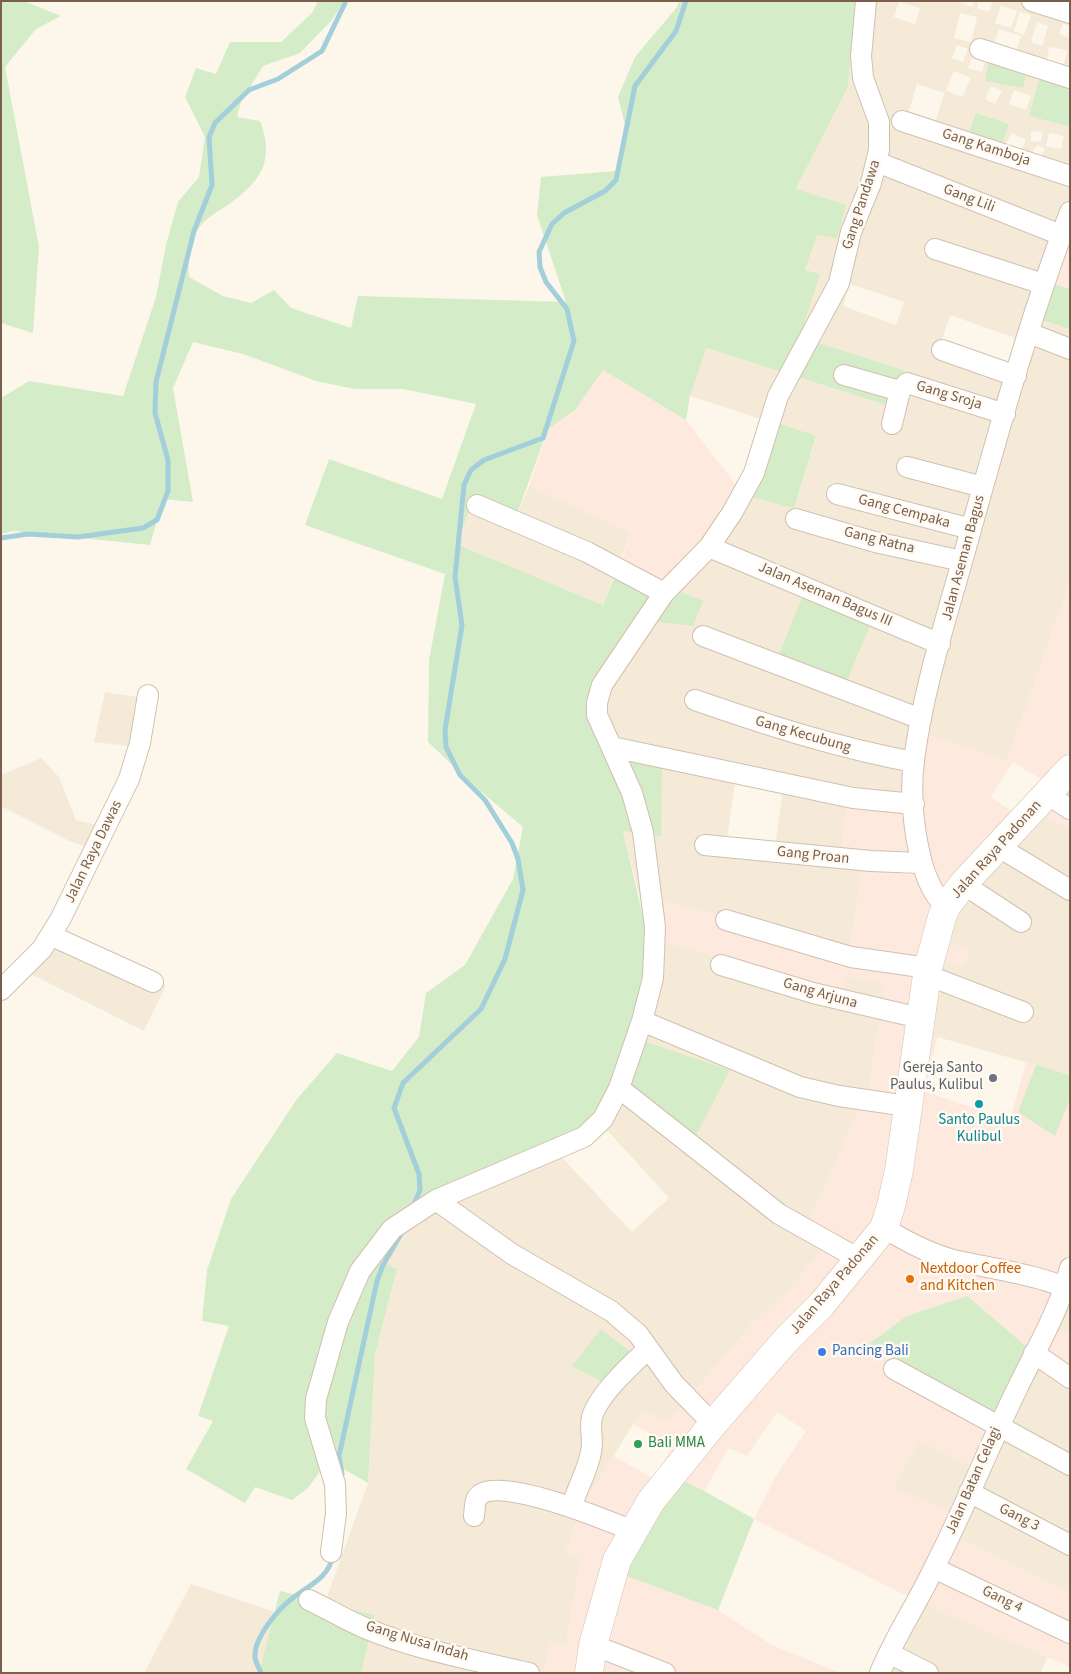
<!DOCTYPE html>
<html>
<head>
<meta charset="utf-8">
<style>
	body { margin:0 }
	#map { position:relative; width:1071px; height:1674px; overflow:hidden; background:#fdf7eb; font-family:"Source Sans 3",sans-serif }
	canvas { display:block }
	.frame { position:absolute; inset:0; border:2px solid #7a5f4c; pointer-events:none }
</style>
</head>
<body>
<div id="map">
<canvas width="1071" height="1674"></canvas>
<div class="frame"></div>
</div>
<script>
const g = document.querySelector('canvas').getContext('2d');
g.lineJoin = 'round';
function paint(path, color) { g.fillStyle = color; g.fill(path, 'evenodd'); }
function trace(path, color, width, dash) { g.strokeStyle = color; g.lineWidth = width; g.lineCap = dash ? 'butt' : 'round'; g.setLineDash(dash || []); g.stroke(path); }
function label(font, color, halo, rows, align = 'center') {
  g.font = font + ' "Source Sans 3",sans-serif'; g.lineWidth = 5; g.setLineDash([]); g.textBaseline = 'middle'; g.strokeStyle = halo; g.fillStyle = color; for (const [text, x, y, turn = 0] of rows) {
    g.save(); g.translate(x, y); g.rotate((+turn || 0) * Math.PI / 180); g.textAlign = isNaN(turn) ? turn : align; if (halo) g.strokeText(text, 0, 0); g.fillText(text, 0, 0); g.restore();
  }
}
const residential = new Path2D(`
	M856 1H958L972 7 974 1H979L977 8 989 12 993 1H1070V26L1063 24 1059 34 1070 38V69L1029 116 1070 127V222L1038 319 1070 329V582L1007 761 918 732 912 803 864 858 850 949 639 895 623 830 627 751 596 719 608 661 673 589 744 495 794 507 816 437 690 396 705 348 892 407 904 370 800 337 819 275 805 270 817 235 846 205 796 190 848 87ZM899 2 920 8 915 24 894 17ZM1001 6 1017 11 1011 28 995 23ZM1020 12 1031 15 1024 35 1014 31ZM960 13 977 17 971 42 954 38ZM1037 22 1048 26 1042 46 1031 42ZM999 29 1021 36 1015 56 993 48ZM957 45 968 49 963 62 952 58ZM1049 47 1067 50 1064 64 1047 60ZM971 58 985 62 982 72 968 68ZM954 71 971 78 962 97 946 90ZM917 84 944 93 936 120 909 111ZM991 86 1002 91 995 104 985 99ZM1014 90 1031 96 1026 110 1009 104ZM1031 131 1042 132 1041 142 1031 141ZM1012 133 1026 140 1018 156 1004 148ZM1049 133 1064 136 1061 149 1046 146ZM1037 145 1045 149 1038 162 1030 157ZM850 284 904 302 896 325 843 306ZM950 315 1029 343 1018 368 941 343ZM736 775 784 782 775 848 727 841Z
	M529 486 631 532 603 605 455 544 473 501 515 519Z
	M105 692 150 699 136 747 94 742Z
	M1070 751 1068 828 1070 824V1075L920 1032 933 959 969 949 937 941 1042 780Z
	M41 758 59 777 76 820 109 828 99 851 69 841 1 806V775Z
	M46 928 166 985 144 1031 17 967Z
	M657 939 807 984 842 991 846 977 885 983 869 1088 806 1228 831 1241 789 1289 751 1325 668 1423 644 1411 633 1424 584 1505 565 1554 581 1557 566 1645 550 1642 544 1673H361L375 1615 325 1602 368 1483 375 1355 397 1269 373 1256 387 1229 555 1150 632 1232 669 1198 593 1115 622 1092 730 1070 644 1041Z
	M1070 1299V1336L1052 1325Z
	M1035 1354 1070 1378V1593L946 1532 894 1487 919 1441Z
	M191 1584 275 1612 259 1673H144Z
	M915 1600 1048 1657 1040 1673H875Z`);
const commercial = new Path2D(`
	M1070 222V289L1050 283Z
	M603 370 686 420 744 495 673 589 622 559 631 532 529 486 548 429 576 409Z
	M1070 582V751L1042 780 1013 762 991 797 1017 814 937 941 969 949 965 966 933 959 921 1032 938 1037 923 1091 1010 1120 1026 1062 1036 1065 1019 1112 1055 1135 1070 1099V1265L1052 1325 1070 1336V1378L1035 1354 977 1470 919 1441 894 1487 954 1514 946 1532 1070 1593V1667L915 1600 754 1519 776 1476 806 1431 777 1412 747 1456 729 1448 704 1491 673 1477 621 1574 718 1610 772 1645 841 1673H544L550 1642 566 1645 581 1557 564 1554 584 1505 614 1456 654 1479 672 1447 633 1424 644 1411 668 1423 751 1325 789 1289 831 1241 806 1228 869 1088 885 984 846 977 842 992 807 984 657 939 643 917 639 895 850 949 864 858 840 857 848 793 911 802 917 732 1007 760ZM901 857 915 860 912 875 899 873Z
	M1053 806 1070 814 1068 828 1047 818Z`);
const green = new Path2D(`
	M1 1H24L61 16 36 29 5 67 39 247 33 333 1 323Z
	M318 1H344L332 20 300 53 263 66 241 102 237 117 260 121C276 163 259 183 225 207 215 213 205 219 198 229 189 244 188 260 189 277L223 296 251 303 274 290 291 308 351 328 358 296 566 302 537 215 541 177 616 171 627 133 618 97 635 57 677 7 679 1H856L848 87 796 189 846 205 837 238 817 235 805 270 820 274 800 337 904 370 892 407 706 348 690 396 686 420 603 370 576 409 548 429 515 519 473 501 456 544 603 605 622 559 673 589 703 601 693 626 649 621 608 661 597 719 627 751 662 763 661 836 623 831 643 917 657 939 644 1041 730 1070 695 1137 622 1092 555 1150 436 1198 373 1256 397 1269 375 1355 368 1483 328 1460 308 1488 292 1500 255 1487 245 1503 186 1469 213 1421 198 1416 229 1326 202 1321 207 1270 231 1199 297 1099 337 1053 392 1071 419 1037 426 993 465 965 513 879 523 827 477 788 428 742 429 660 445 574 305 525 329 459 442 499 476 404 403 389H355L316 381 243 354 193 342 173 388 193 502 163 499 150 545 13 531 1 534V398L29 381 123 396 156 297 166 245 178 202 199 177 205 137 185 97 196 68 216 74 230 42H281L312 13Z
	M991 51 1029 58 1023 88 985 81Z
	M1044 62 1070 69V127L1029 116Z
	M976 113 1009 124 998 155 965 143Z
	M1050 283 1070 289V329L1038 319Z
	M769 420 816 436 794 508 744 495Z
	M803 595 871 623 844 688 777 660Z
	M1036 1065 1070 1075V1099L1055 1136 1018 1112Z
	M967 1296 1035 1354 1001 1421 869 1344 907 1316Z
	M601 1329 637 1357 617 1389 572 1366Z
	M673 1476 704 1491 754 1519 718 1610 621 1574Z
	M280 1591 375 1615 361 1673H259Z`);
const stream = new Path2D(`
	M1 538 28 534 78 537 143 528 157 520 168 491V460L155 413 156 382 194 231 212 185 209 137 215 123 249 90 278 79 322 51 346 1
	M413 1207 420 1190 419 1174 394 1108 403 1083 481 1009 505 959 523 890 518 859 512 843 485 800 460 775 446 747 445 730 462 625 455 577 464 485 471 470 484 460 543 438 574 341 567 309 546 282 540 267 539 252 552 224 564 213 605 191 616 180 635 86 676 31 686 1
	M342 1474 339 1456 377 1281 383 1265 404 1229
	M261 1673C259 1668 256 1663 255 1658 253 1638 279 1608 294 1597 311 1584 328 1578 333 1556`);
const minor = new Path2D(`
	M1032 1 1070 13
	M980 49 1070 78
	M902 121 1070 176
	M877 162 1061 235
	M935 249 1043 284
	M1029 333 1070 349
	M942 350 1016 376
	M844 375 900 391
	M892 424 900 391 907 383 1005 414
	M907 467 983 487
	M837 494 971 529
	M477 505 587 552 664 593
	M796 519 875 542 962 561
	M709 547 940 644
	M703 636 921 719
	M695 700C767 725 838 748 914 762
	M612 747 853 798 914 804
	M1047 794 1070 809
	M705 845 871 861 920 863
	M997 846 1070 890
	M963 884 1021 922
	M946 907C915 879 909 800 914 760 923 690 946 619 965 551 997 437 1028 322 1070 212
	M726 920 851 957 928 968
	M52 936 153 982
	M721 965 813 993 920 1018
	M927 975 1023 1012
	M1 990 42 949 61 918 129 779 140 743 148 695
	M642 1021 800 1087 839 1096 907 1106
	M619 1088 779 1214 859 1259
	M436 1200 512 1254 611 1311 638 1334 674 1384 713 1424
	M884 1228C906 1241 926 1252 950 1259 976 1266 1053 1277 1070 1291
	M1034 1353 1070 1378
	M894 1369 1070 1465
	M969 1492 1070 1545
	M572 1506C577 1488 588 1470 591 1452 594 1440 589 1429 592 1417 599 1394 631 1365 648 1349
	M474 1516C475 1508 474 1498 481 1494 505 1478 606 1520 633 1531
	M331 1552 336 1513 335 1484 315 1418 316 1399 338 1322 360 1271 392 1229 436 1200 584 1137 603 1119 619 1088 642 1021 653 978 655 927 643 832 632 793 597 715V703L602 685 664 593 709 547 732 513 754 473 778 396 839 283 851 232 871 183 879 150V122L863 78 861 56 866 1
	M934 1568 1070 1633
	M309 1600C328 1609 346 1620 365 1628 417 1650 474 1660 529 1673
	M593 1645 665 1673
	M889 1653 928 1673
	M880 1673C895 1636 917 1604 934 1568 964 1510 988 1448 1017 1389 1036 1349 1059 1312 1070 1268`);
const secondary = new Path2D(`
	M589 1673 593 1645 617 1560 651 1501 713 1424 787 1339 822 1304 884 1228 891 1206 899 1170 928 968 942 917 946 907 963 884 1070 769`);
const markers = [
	[993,1078,5,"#6b7280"],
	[979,1104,5,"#0f9aa8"],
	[910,1279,5,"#e8710a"],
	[822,1352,5,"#3f7fe0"],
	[638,1444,5,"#2e9e5b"]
];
const streetNames = [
	["Gang Kamboja",986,148,18],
	["Gang Lili",969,199,21],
	["Gang Pandawa",862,205,-72],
	["Gang Sroja",949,396,17],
	["Gang Cempaka",904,512,15],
	["Gang Ratna",879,541,14],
	["Jalan Aseman Bagus",964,558,-75],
	["Jalan Aseman Bagus III",825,595,23],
	["Gang Kecubung",803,735,16],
	["Jalan Raya Padonan",997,850,-48],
	["Jalan Raya Dawas",94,852,-64],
	["Gang Proan",813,856,6],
	["Gang Arjuna",820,994,16],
	["Jalan Raya Padonan",835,1285,-49],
	["Jalan Batan Celagi",974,1481,-66],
	["Gang 3",1019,1518,27],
	["Gang 4",1002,1600,26],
	["Gang Nusa Indah",417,1642,17]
];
const worshipNames = [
	["Gereja Santo",983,1069],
	["Paulus, Kulibul",983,1086]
];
const cultureNames = [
	["Santo Paulus",979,1121],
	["Kulibul",979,1138]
];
const foodNames = [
	["Nextdoor Coffee",920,1270],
	["and Kitchen",920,1287]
];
const shopNames = [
	["Pancing Bali",832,1352]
];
const leisureNames = [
	["Bali MMA",648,1444]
];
paint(residential, '#f5ead8');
paint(commercial, '#fde9de');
paint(green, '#d4ecc7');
trace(stream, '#a3cfdb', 5);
trace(minor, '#d1c0af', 22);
trace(secondary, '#d6c2ae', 29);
trace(minor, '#fff', 20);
trace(secondary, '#fff', 28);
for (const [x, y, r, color] of markers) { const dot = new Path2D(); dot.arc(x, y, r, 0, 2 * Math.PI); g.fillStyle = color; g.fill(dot); trace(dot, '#fffaf2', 2); }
label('15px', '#7a5f4c', '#fffaf2', streetNames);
label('15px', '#5b616d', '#fffaf2', worshipNames, 'right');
label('15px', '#0d838f', '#fffaf2', cultureNames);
label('15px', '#c56008', '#fffaf2', foodNames, 'left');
label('15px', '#366cbe', '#fffaf2', shopNames, 'left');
label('15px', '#27864d', '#fffaf2', leisureNames, 'left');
</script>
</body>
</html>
